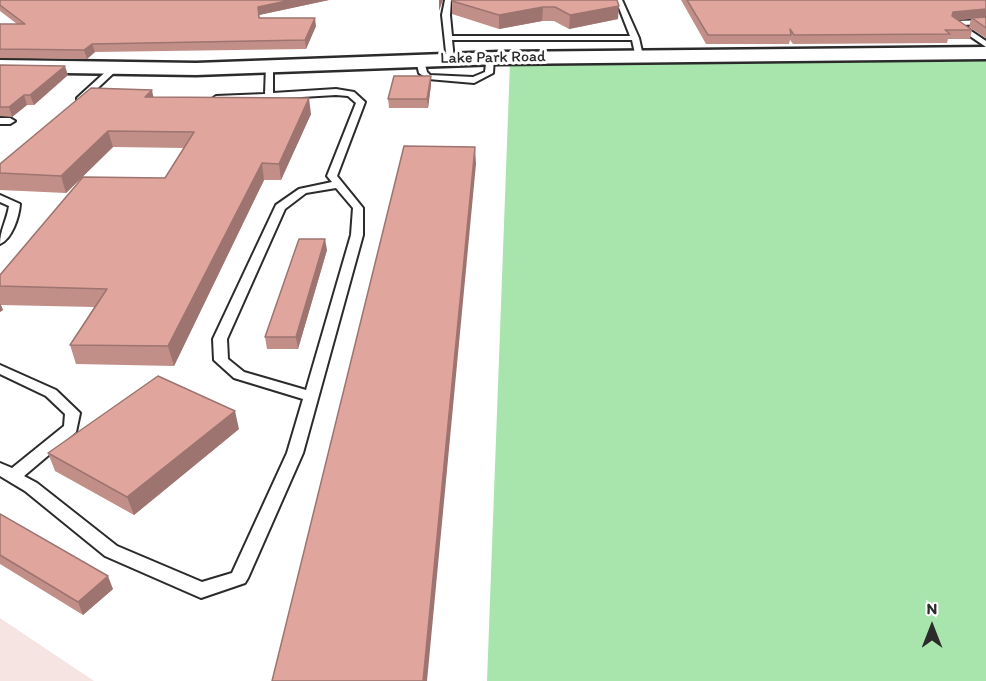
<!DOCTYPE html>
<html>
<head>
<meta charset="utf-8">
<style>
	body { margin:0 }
	#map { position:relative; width:986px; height:681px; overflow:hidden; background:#fff; font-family:Itim,sans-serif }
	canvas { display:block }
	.north { position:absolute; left:902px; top:597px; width:60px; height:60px; -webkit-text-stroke:4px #fff; paint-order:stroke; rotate:0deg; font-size:16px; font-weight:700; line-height:24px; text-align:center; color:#2b2b2b }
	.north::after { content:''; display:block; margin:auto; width:21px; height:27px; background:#2b2b2b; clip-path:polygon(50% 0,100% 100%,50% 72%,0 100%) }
</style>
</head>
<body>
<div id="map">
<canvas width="986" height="681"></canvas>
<div class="north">N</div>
</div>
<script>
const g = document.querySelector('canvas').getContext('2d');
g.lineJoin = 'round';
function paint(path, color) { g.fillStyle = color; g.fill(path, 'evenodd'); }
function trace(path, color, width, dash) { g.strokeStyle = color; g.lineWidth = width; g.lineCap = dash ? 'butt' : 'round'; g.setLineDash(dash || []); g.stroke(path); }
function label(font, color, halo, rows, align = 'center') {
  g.font = font + ' Itim,sans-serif'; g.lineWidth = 6; g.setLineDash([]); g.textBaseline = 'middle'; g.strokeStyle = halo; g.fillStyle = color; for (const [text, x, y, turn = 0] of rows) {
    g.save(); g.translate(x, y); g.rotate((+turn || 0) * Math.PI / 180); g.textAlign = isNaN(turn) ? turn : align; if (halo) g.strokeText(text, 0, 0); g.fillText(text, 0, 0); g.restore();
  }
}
const built = new Path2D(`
	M0 618 94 681H0Z`);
const green = new Path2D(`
	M986 57V681H487L510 62Z`);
const lane = new Path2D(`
	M445 0H451L450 15 452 36H630L616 0H622L639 38 643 56 636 58 632 40H452L454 59 447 61 442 15Z
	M986 20V24L962 25 986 41V47L951 23 955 21Z
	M487 56 494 58 493 73 474 83 428 79 419 73 416 60 423 58 427 72 430 75 473 77 485 72Z
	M266 65 273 67V93L336 89 354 92 365 102 337 176 363 208V235L303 453 248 578 245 583 201 598 105 556 25 491 0 476V463L12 468 64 426 65 414 46 396 0 374V365L56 390 80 413 76 432 24 476 37 483 117 546 202 582 232 573 287 453 303 399 234 378 214 360 213 339 276 205 299 189 332 182 327 176 356 103 348 96 336 95 216 102 212 99 216 96 265 94ZM336 188 353 208 351 235 306 390 244 372 228 359 227 339 285 209 306 193Z
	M112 66 119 68 83 102H77V98Z
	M0 118H10L15 121 10 124H0Z
	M0 195 20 204C19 217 12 239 0 244 0 230 7 220 9 206L0 202Z`);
const secondary = new Path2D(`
	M986 47V59L499 64 196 75 0 72V60L196 63 499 52Z`);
const wall = new Path2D(`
	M0 0H329L259 15 260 18 316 26 306 49 95 52 87 59 0 58V24H17L0 11Z
	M452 0H617L618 19 569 29 554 21H542L499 29 452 14Z
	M681 0H986V38L969 27 971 19 958 20 972 30 970 39H948L947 43 793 44 790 40 789 44H706Z
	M0 65 68 75 34 105H27L12 117 0 116Z
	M431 76V85L428 108H389L388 99Z
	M153 97 311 114 281 180H264L174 366 76 364 70 345 94 307 1 305 3 310 0 312V275L165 178 185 148 113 147 66 193 0 190V164Z
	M327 250 298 349H267L265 337Z
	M239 429 134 515 55 471 48 453Z
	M0 514 113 589 83 615 0 564Z`);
const shadedWall = new Path2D(`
	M291 0H329L259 15 258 7Z
	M439 0H443L439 11Z
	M619 6 618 19 569 29 570 15Z
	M543 7 542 21 499 29V15Z
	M986 9V17L950 21 953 12Z
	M315 18 316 26 306 49 305 40Z
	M92 44 95 52 87 59 84 50Z
	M65 66 68 75 34 105 30 95Z
	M431 76V85L428 108 427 99Z
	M152 90 155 105 145 97Z
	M24 95 27 105 12 117 9 107Z
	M309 98 311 114 281 180 279 164Z
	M108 131 113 147 66 193 61 176Z
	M475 147 476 164 427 681H423Z
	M262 163 264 180 174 366 168 346Z
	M325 239 327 250 298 349 296 337Z
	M0 303 3 310 0 312Z
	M235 411 239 429 134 515 127 497Z
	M108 576 113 589 83 615 78 602Z`);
const building = new Path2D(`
	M0 0H291L258 7 259 18H315L305 40 92 44 84 50 0 49V24H25L0 5Z
	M452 0H617L619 6 570 15 555 7H543L499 15 452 1Z
	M687 0H986V9L953 12 952 16 972 30H945L950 34 794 35 790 29 791 35H708Z
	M986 17V28L972 18Z
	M0 65 65 66 30 95H24L9 107H0Z
	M394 76H431L427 99H388Z
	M91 88 152 90 145 97 309 98 279 164 262 163 168 346 70 345 107 289 0 286V275L83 177 165 178 194 132 108 131 61 176 0 173V164Z
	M404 146 475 147 423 681H272Z
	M299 239H325L296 337H265Z
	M158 376 235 411 127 497 48 453Z
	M0 514 108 576 78 602 0 555Z`);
const farStreetnames = [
	["Lake Park Road",493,58,-1]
];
paint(built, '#f6e4e2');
paint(green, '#a7e5ad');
trace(lane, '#2b2b2b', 4);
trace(secondary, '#2b2b2b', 5);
paint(lane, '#fff');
paint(secondary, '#fff');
paint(wall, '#c18f88');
paint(shadedWall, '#9d746f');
paint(building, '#e0a69e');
trace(building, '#9d746f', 1.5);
label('16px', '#2b2b2b', '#fff', farStreetnames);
</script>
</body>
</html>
